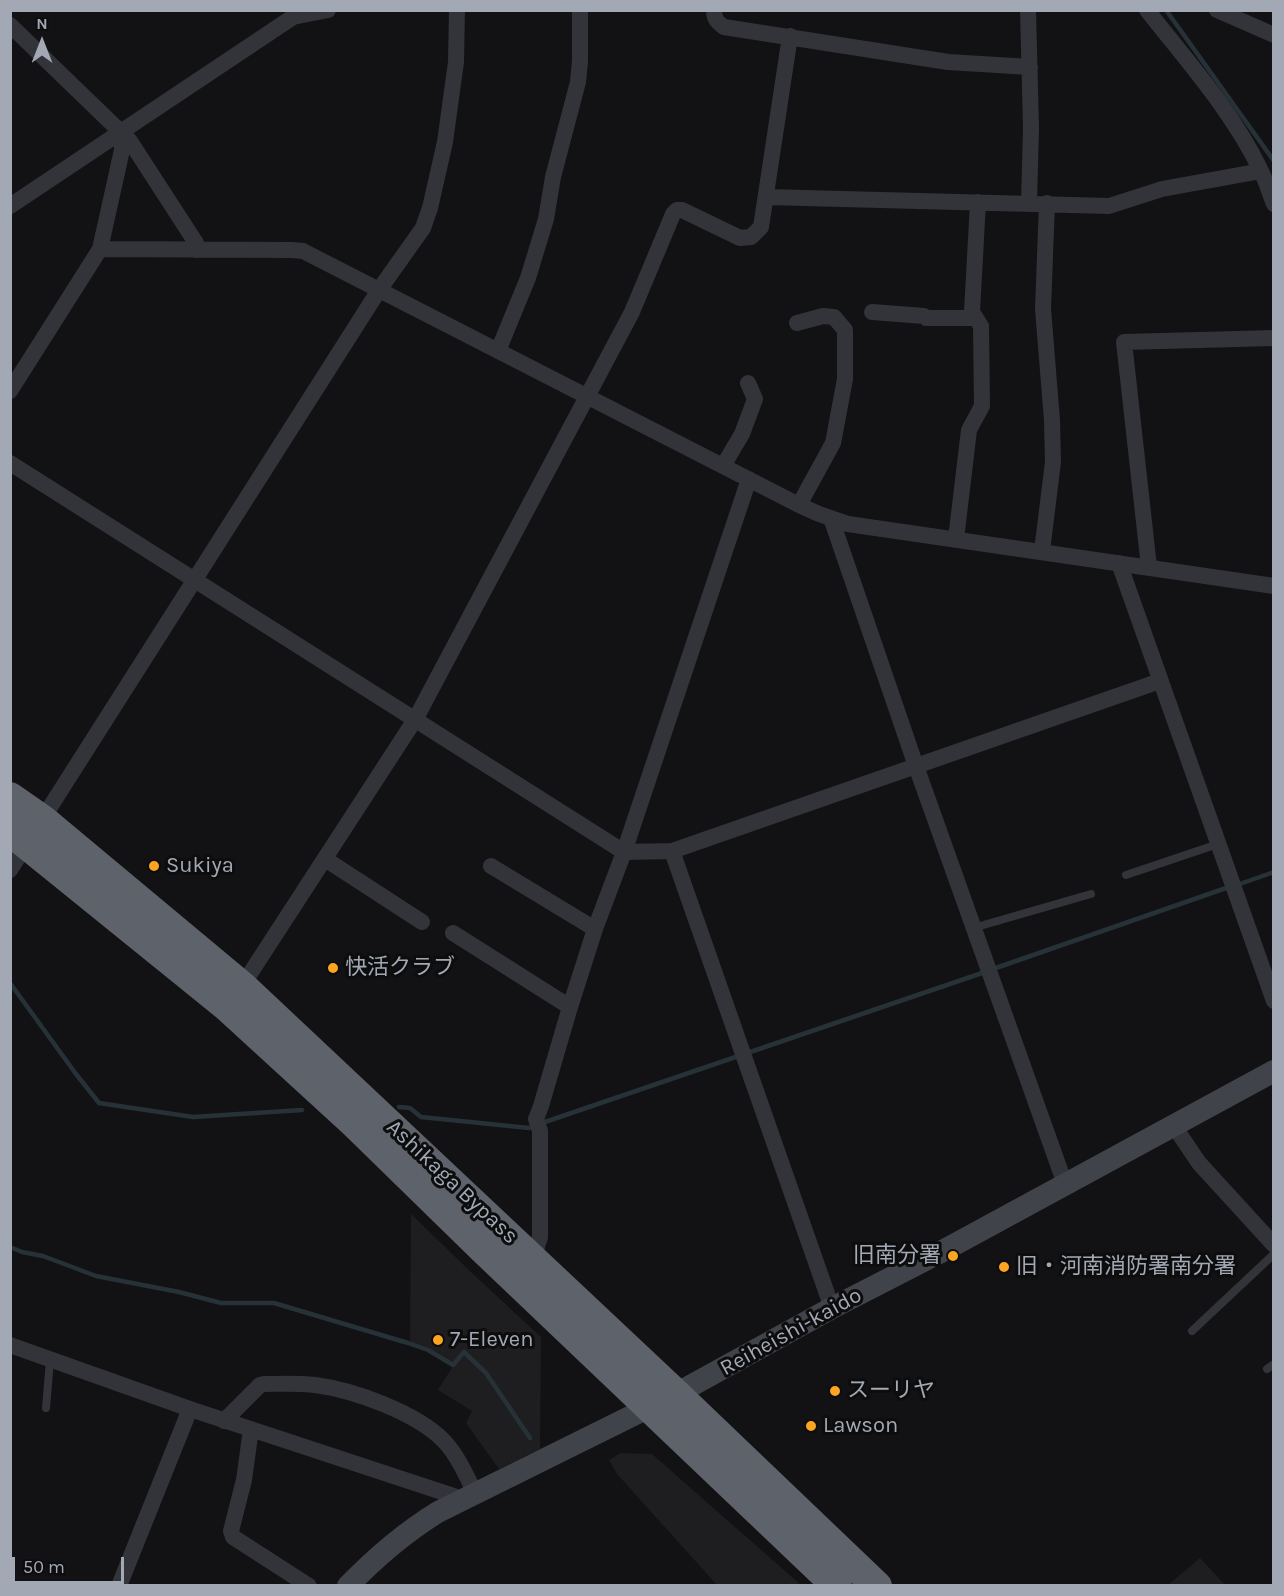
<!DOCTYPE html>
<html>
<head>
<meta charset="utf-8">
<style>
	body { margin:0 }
	#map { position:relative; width:1284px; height:1596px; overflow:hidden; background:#121214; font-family:Karla,sans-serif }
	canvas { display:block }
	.frame { position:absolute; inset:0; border:12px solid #a2a9b5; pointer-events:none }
	.north { position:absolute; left:12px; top:12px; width:60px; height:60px; -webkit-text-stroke:4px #0d0d0e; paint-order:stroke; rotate:0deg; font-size:16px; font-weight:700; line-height:24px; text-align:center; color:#a2a9b5 }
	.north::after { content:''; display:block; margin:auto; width:21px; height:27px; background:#a2a9b5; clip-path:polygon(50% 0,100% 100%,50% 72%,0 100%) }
	.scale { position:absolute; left:12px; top:1557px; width:112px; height:27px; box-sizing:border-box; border:3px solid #a2a9b5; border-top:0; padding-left:8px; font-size:18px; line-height:21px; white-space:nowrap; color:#a2a9b5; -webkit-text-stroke:4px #0d0d0e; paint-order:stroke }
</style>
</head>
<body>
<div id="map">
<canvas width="1284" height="1596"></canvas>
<div class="frame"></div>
<div class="north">N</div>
<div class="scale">50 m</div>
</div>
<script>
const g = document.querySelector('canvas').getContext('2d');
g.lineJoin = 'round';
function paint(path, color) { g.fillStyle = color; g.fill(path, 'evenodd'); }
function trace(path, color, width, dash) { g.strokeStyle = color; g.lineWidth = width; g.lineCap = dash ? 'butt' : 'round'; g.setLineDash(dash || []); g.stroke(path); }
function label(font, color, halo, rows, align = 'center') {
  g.font = font + ' Karla,"Noto Sans JP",sans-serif'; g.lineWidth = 6; g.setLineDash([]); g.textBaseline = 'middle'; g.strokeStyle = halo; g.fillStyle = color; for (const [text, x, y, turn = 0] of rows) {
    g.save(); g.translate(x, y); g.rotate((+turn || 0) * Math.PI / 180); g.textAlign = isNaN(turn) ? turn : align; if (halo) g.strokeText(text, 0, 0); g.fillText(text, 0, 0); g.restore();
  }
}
const built = new Path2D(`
	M411 1214 473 1274 541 1337 540 1449 499 1469 466 1423 472 1411 438 1390 453 1366 465 1355 484 1373 530 1439V1436L487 1372 464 1350 452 1363 428 1349 410 1342Z
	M621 1453 652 1454 801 1585H717L617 1474 609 1460Z
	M1200 1558 1225 1585H1168Z`);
const stream = new Path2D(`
	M1166 10 1274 161
	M1237 885 1274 872
	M993 969 1229 887
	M10 983 76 1074 99 1103 193 1117 302 1110
	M399 1107 410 1108 421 1117 529 1128 534 1126
	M542 1123 985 972
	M10 1247 22 1252 43 1256 96 1276 179 1292 221 1303H274L408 1343 428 1350 453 1365 464 1352 486 1373 530 1438`);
const lane = new Path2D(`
	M1126 875 1218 844
	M973 928 1091 894
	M1192 1331 1274 1254
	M1267 1369 1274 1364
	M46 1408 50 1360`);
const street = new Path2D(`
	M714 10C714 19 717 22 724 27L948 62 1030 67
	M1028 10 1031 128 1029 203
	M1147 10C1187 61 1232 111 1260 169 1266 180 1269 192 1274 204
	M1217 10 1274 35
	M10 25 130 141 196 243 197 250
	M767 197 1109 206 1162 189 1261 171
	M10 206 293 17 328 10
	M100 249 292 250 303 251 799 505 819 514 848 524 1274 586
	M872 312 924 316 926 318H976
	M797 323 823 316 834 317 845 330V379L833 443 799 505
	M498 351 528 278 546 219 553 177 578 82 580 61V10
	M10 391 100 249 122 150V133
	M10 463 624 852 672 851 1160 681
	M723 466 742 434 755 399 748 383
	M831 518 916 766 1065 1184
	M956 539 969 430 982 406 981 326 972 312 978 202
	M1042 551 1053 462 1052 420 1043 309 1047 203
	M1119 563 1274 1001
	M1149 567 1124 342 1274 338
	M672 851 832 1308
	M325 859 422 922
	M491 866 595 929
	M10 870 379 290 423 228 430 208 445 142 456 62 457 10
	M453 933 570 1007
	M242 986 416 718 632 312 673 214 677 210H682L740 238 751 237 761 227 790 36
	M1174 1126 1199 1163 1274 1245
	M533 1259 540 1237V1131L536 1119 541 1106 570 1007 595 929 624 852 749 479
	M10 1345 190 1409 463 1499
	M224 1421 260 1385 264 1384C281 1384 298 1383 315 1385 354 1390 417 1413 444 1441 458 1456 466 1475 475 1493
	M251 1429 244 1480 231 1531 233 1537 309 1586
	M119 1586 190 1409`);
const secondary = new Path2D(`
	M348 1586C376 1557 404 1533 438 1512L676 1394 832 1308 939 1253 1274 1071`);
const highway = new Path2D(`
	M10 797 43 820 242 986 676 1394 877 1586
	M10 831 225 1005 355 1124 483 1249 837 1586`);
const markers = [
	[154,866,6,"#fda420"],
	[333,968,6,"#fda420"],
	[953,1256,6,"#fda420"],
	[1004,1267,6,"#fda420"],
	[438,1340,6,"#fda420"],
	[835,1391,6,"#fda420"],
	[811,1426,6,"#fda420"]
];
const poiNames = [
	["Sukiya",166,866],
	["快活クラブ",345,968],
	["旧南分署",941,1256,"right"],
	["旧・河南消防署南分署",1016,1267],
	["7-Eleven",450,1340],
	["スーリヤ",847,1391],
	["Lawson",823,1426]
];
const streetNames = [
	["Ashikaga Bypass",452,1182,43],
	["Reiheishi-kaido",791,1332,-29]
];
paint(built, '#1e1e21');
trace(stream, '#273238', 4.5);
trace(lane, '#333439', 8);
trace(street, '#333439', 16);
trace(secondary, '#404349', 22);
trace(highway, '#5e626a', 30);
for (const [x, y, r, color] of markers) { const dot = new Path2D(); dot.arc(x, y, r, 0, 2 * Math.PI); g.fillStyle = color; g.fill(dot); trace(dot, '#0d0d0e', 2); }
label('22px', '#a2a9b5', '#0d0d0e', poiNames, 'left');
label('22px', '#a2a9b5', '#0d0d0e', streetNames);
</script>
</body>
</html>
